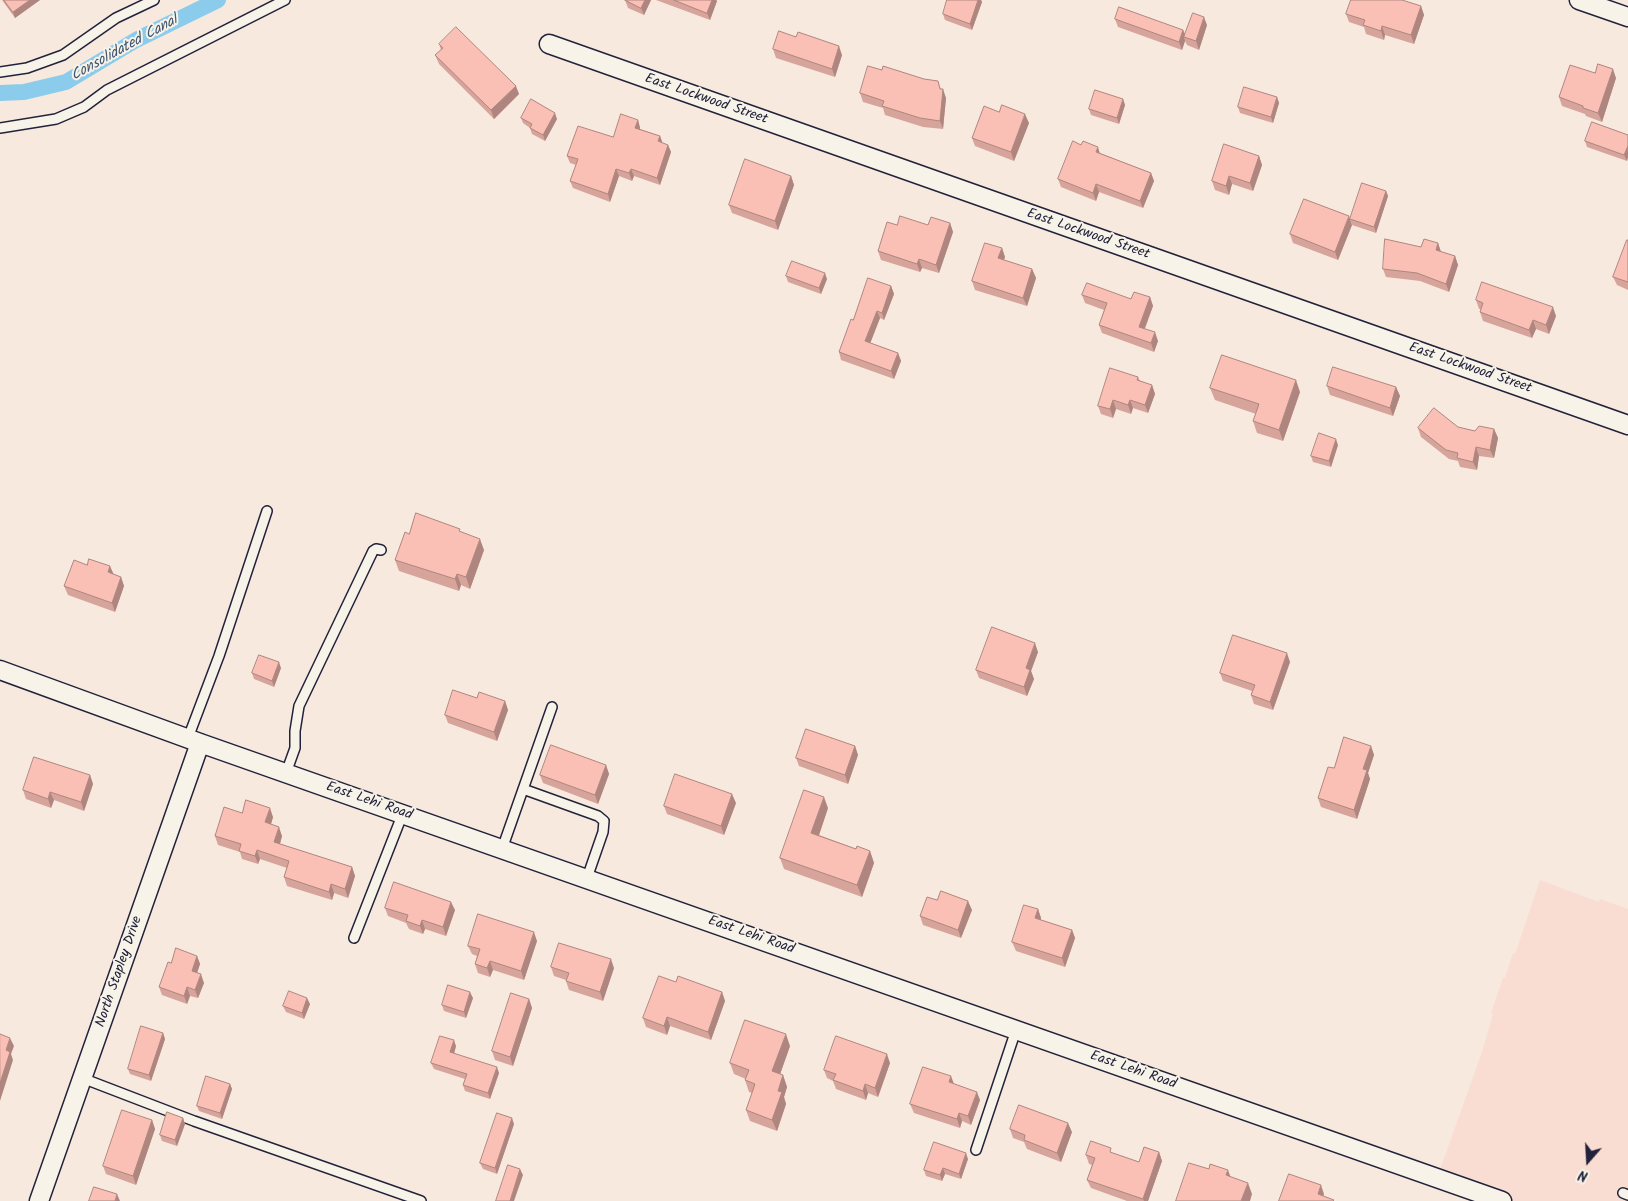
<!DOCTYPE html>
<html>
<head>
<meta charset="utf-8">
<style>
	body { margin:0 }
	#map { position:relative; width:1628px; height:1201px; overflow:hidden; background:#f8e9de; font-family:Kalam,sans-serif }
	canvas { display:block }
	.north { position:absolute; left:1563px; top:1136px; width:50px; height:50px; -webkit-text-stroke:4px #f7f3e8; paint-order:stroke; rotate:199deg; font-size:14px; font-weight:700; line-height:20px; text-align:center; color:#22223b }
	.north::after { content:''; display:block; margin:auto; width:18px; height:22px; background:#22223b; clip-path:polygon(50% 0,100% 100%,50% 72%,0 100%) }
</style>
</head>
<body>
<div id="map">
<canvas width="1628" height="1201"></canvas>
<div class="north">N</div>
</div>
<script>
const g = document.querySelector('canvas').getContext('2d');
g.lineJoin = 'round';
function paint(path, color) { g.fillStyle = color; g.fill(path, 'evenodd'); }
function trace(path, color, width, dash) { g.strokeStyle = color; g.lineWidth = width; g.lineCap = dash ? 'butt' : 'round'; g.setLineDash(dash || []); g.stroke(path); }
function label(font, color, halo, rows, align = 'center') {
  g.font = font + ' Kalam,sans-serif'; g.lineWidth = 4; g.setLineDash([]); g.textBaseline = 'middle'; g.strokeStyle = halo; g.fillStyle = color; for (const [text, x, y, turn = 0] of rows) {
    g.save(); g.translate(x, y); g.rotate((+turn || 0) * Math.PI / 180); g.textAlign = isNaN(turn) ? turn : align; if (halo) g.strokeText(text, 0, 0); g.fillText(text, 0, 0); g.restore();
  }
}
const built = new Path2D(`
	M1540 880 1599 902 1600 899 1628 909V1201H1502L1437 1178 1482 1052 1493 1014 1491 1013 1503 978H1505L1513 953 1515 954Z`);
const canal = new Path2D(`
	M0 93 24 92 66 82 136 40 218 0`);
const service = new Path2D(`
	M0 72 27 68 63 55 116 18 154 0
	M0 128 56 119 84 107 107 90 285 0
	M188 738 219 656 267 511
	M286 773 295 748V731L299 706 373 551 376 549 381 550
	M523 789 598 816 604 821 603 832 587 878
	M502 849 552 707
	M354 938 403 813
	M82 1078 194 1121 421 1201
	M976 1150 1016 1030
	M1623 1193 1628 1195`);
const minor = new Path2D(`
	M1579 0 1628 17
	M549 44 1628 425
	M0 670 200 743 1502 1201
	M39 1201 200 743`);
const wall = new Path2D(`
	M2 0H40L15 18Z
	M625 0H651L644 15 628 8Z
	M656 0H716L717 1 710 20Z
	M978 0H981L982 2 972 30 945 20 943 14Z
	M1421 6 1424 15 1414 44 1385 35 1384 40 1366 34 1364 27 1349 22 1346 14Z
	M1115 19 1183 30 1185 34 1207 25 1199 50 1187 45 1185 41 1182 50 1118 27Z
	M796 37 842 55 835 77 776 58 773 49Z
	M439 44 519 94 494 119 439 64 435 55 441 50Z
	M1595 73 1616 78 1602 122 1586 116 1585 114 1562 106 1559 97Z
	M941 89 946 98 943 129 923 127 885 115 883 108 863 102 860 93Z
	M1277 97 1279 103 1273 123 1240 113 1238 107Z
	M1123 99 1125 105 1119 124 1091 115 1089 109Z
	M999 112 1029 123 1014 161 975 146 972 138Z
	M521 118 557 119 545 141 532 134 530 128 523 123Z
	M638 120 640 128V129L660 136 662 143 668 145 671 152 660 185 634 176 632 181 619 176 610 202 573 188 570 181 576 165 570 163 567 156 613 137Z
	M1628 135V157L1627 161 1587 147 1585 141Z
	M1100 153 1151 173 1154 181 1143 208 1099 192 1096 201 1061 187 1058 179Z
	M1259 156 1262 165 1253 191 1232 184 1229 195 1215 190 1212 181Z
	M791 176 794 185 778 230 732 213 729 205Z
	M1386 191 1388 196 1376 233 1352 225 1350 219Z
	M950 223 953 232 939 273 922 268 920 272 881 260 878 251 897 225H928Z
	M1352 225 1338 260 1293 243 1290 234Z
	M1628 240V290L1617 285 1613 277Z
	M1438 243 1441 252 1455 256 1458 265 1449 292 1420 281 1386 277 1383 269 1421 247Z
	M1002 248 1005 257 1004 260 1032 269 1036 278 1027 306 975 290 972 281Z
	M786 276 827 279 821 294 788 282Z
	M891 286 894 294 884 320 880 318 870 343 898 353 901 361 894 379 841 360 839 352 853 320Z
	M1082 295 1131 299 1150 297 1153 306 1145 329 1158 341 1154 352 1102 333 1099 325 1104 310 1085 303Z
	M1476 300 1556 316 1549 334 1536 329 1532 338 1483 321 1480 312 1481 309H1479Z
	M1138 377 1140 381 1152 385 1155 394 1148 413 1133 408 1131 414 1116 409 1113 418 1101 414 1098 406Z
	M1327 386 1396 387 1400 396 1393 416 1330 395Z
	M1210 388 1300 392 1283 441 1257 433 1253 421 1256 414 1215 400Z
	M1458 427 1475 431 1494 429 1498 438 1494 458 1479 456 1477 470 1460 467 1458 461 1449 459 1421 437 1418 428Z
	M1338 445 1331 467 1313 462 1311 456Z
	M461 532 484 550 470 589 461 585 459 591 399 571 395 560 409 534Z
	M113 574 121 577 124 586 115 612 68 595 64 586Z
	M1038 652 1031 671 1034 679 1027 696 979 678 976 670Z
	M1290 662 1273 710 1254 704 1251 695 1252 691 1223 681 1220 673Z
	M281 668 274 687 254 679 252 673Z
	M477 698 505 701 508 710 497 741 448 723 445 715Z
	M855 746 858 755 848 784 799 766 796 758Z
	M1371 746 1374 755 1368 773 1370 779 1357 819 1321 807 1318 798 1334 768Z
	M606 765 609 774 598 804 543 783 540 775Z
	M90 775 93 784 84 811 54 800 51 808 26 799 23 790Z
	M736 803 724 835 667 814 664 806Z
	M828 808 819 835 856 849 870 851 874 863 862 897 784 869 780 858Z
	M242 813 273 817 271 824 282 836 280 844 352 867 355 876 348 898 334 893 332 900 287 886 284 877 287 868 260 859 258 864 242 859 240 852 218 845 215 836Z
	M937 900 972 910 961 938 923 925 920 916Z
	M385 908 455 910 446 936 425 929 423 934 409 929 406 923 388 916Z
	M1038 909 1041 918V920L1072 930 1075 938 1065 967 1016 951 1012 942Z
	M537 941 524 980 493 970 490 977 478 973 475 964 477 956 472 954 468 946Z
	M197 956 200 964 197 973 204 983 198 998 190 996 187 1004 162 995 159 987 171 963Z
	M551 967 614 968 603 1001 569 990 566 981V980L554 976Z
	M676 982 722 992 725 1001 711 1040 670 1026 667 1035 646 1027 643 1018Z
	M473 998 466 1018 444 1011 442 1005Z
	M529 999 532 1008 513 1066 495 1060 492 1051Z
	M310 1004 304 1019 286 1012 283 1006Z
	M163 1033 165 1039 151 1081 130 1074 128 1069Z
	M456 1046 454 1053 499 1073 490 1099 465 1091 463 1085 465 1079 434 1069 431 1063Z
	M790 1046 780 1074 783 1075 787 1087 784 1097 786 1104 777 1131 750 1121 746 1110 752 1093 749 1092 745 1080 746 1079 734 1074 730 1063Z
	M890 1063 878 1097 868 1093 866 1100 836 1089 833 1081 827 1078 824 1070Z
	M230 1084 232 1089 222 1119 199 1111 197 1106Z
	M954 1084 980 1100 971 1125 962 1121 960 1128 914 1113 910 1104Z
	M183 1118 185 1124 177 1146 162 1141 160 1135Z
	M152 1120 155 1129 136 1185 106 1174 103 1166Z
	M514 1124 497 1174 483 1169 480 1163Z
	M1010 1129 1072 1132 1061 1162 1027 1149 1024 1142 1013 1138Z
	M1159 1152 1162 1161 1148 1201H1127L1091 1188 1087 1180 1092 1165 1089 1164 1086 1155 1113 1153 1139 1162Z
	M968 1159 961 1179 945 1174 942 1181 926 1176 924 1170Z`);
const shadedWall = new Path2D(`
	M30 0H40L15 18 13 12Z
	M645 0H651L644 15 641 8Z
	M712 0H716L717 1 710 20 707 13Z
	M978 0H981L982 2 972 30 970 24Z
	M1421 6 1424 15 1414 44 1411 35Z
	M1204 17 1207 25 1199 50 1196 41Z
	M1382 26 1385 35 1384 40 1381 31Z
	M1183 30 1186 37H1184L1185 41 1182 50 1179 42Z
	M839 46 842 55 835 77 832 69Z
	M1613 69 1616 78 1602 122 1598 113Z
	M938 81 941 90 943 89 946 98 943 129 940 121V89Z
	M516 86 519 94 494 119 491 110Z
	M1277 97 1279 103 1273 123 1271 117Z
	M1123 99 1125 105 1119 124 1117 118Z
	M555 113 557 119 545 141 543 135Z
	M1025 114 1029 123 1014 161 1011 152Z
	M638 120 640 128 638 135 635 128Z
	M660 136 663 144 658 141Z
	M668 145 671 152 660 185 657 178Z
	M1628 146V157L1627 161 1624 155Z
	M1098 147 1100 154 1096 152Z
	M1259 156 1262 165 1253 191 1250 183Z
	M616 169 619 176 610 202 608 194Z
	M631 169 634 176 632 181 629 173Z
	M1151 173 1154 181 1143 208 1140 201Z
	M791 176 794 185 778 230 775 221Z
	M1229 176 1232 184 1229 195 1226 186Z
	M1096 184 1099 192 1096 201 1093 193Z
	M1386 191 1388 196 1376 233 1374 227Z
	M1349 216 1352 225 1338 260 1335 252Z
	M950 223 953 232 939 273 936 265Z
	M1438 243 1441 252 1439 259 1436 250Z
	M1002 248 1005 257 1001 267 998 258Z
	M1455 256 1458 265 1449 292 1446 284Z
	M919 259 922 268 920 272 917 264Z
	M1032 269 1036 278 1027 306 1023 298Z
	M825 273 827 279 821 294 819 288Z
	M891 286 894 294 884 320 882 313Z
	M1150 297 1153 306 1142 335 1139 327Z
	M1553 307 1556 316 1549 334 1546 325Z
	M877 311 880 318 868 349 865 341Z
	M1533 320 1536 329 1532 338 1529 330Z
	M1155 332 1158 341 1154 352 1151 343Z
	M898 353 901 361 894 379 891 371Z
	M1296 380 1300 392 1283 441 1279 430Z
	M1152 385 1155 394 1148 413 1145 405Z
	M1396 387 1400 396 1393 416 1390 408Z
	M1113 400 1116 409 1113 418 1110 409Z
	M1130 400 1133 408 1131 414 1128 405Z
	M1494 429 1498 438 1494 458 1490 450Z
	M1336 439 1338 445 1331 467 1329 461Z
	M1476 447 1479 456 1477 470 1473 462Z
	M480 539 484 550 470 589 466 577Z
	M110 566 114 575 108 572Z
	M457 574 461 585 459 591 455 579Z
	M121 577 124 586 115 612 112 603Z
	M1035 643 1038 652 1031 671 1034 679 1027 696 1024 687 1026 668Z
	M1287 653 1290 662 1273 710 1270 702Z
	M279 662 281 668 274 687 272 681Z
	M505 701 508 710 497 741 494 732Z
	M855 746 858 755 848 784 845 775Z
	M1371 746 1374 755 1368 773 1370 779 1357 819 1354 810 1363 769Z
	M606 765 609 774 598 804 595 795Z
	M90 775 93 784 84 811 81 802Z
	M50 792 54 800 51 808 48 799Z
	M732 794 736 803 724 835 721 826Z
	M824 797 828 808 816 844 811 833Z
	M270 808 273 817 269 831 265 822Z
	M279 827 282 836 278 851 274 842Z
	M257 850 260 859 258 864 255 856Z
	M870 851 874 863 862 897 857 885Z
	M352 867 355 876 348 898 345 889Z
	M331 884 334 893 332 900 329 892Z
	M968 901 972 910 961 938 958 930Z
	M451 902 455 910 446 936 443 927Z
	M1038 909 1041 918 1038 926 1035 918Z
	M422 920 425 929 423 934 420 926Z
	M1072 930 1075 938 1065 967 1062 958Z
	M534 932 537 941 524 980 521 971Z
	M197 956 200 964 195 979 192 971Z
	M611 959 614 968 603 1001 600 992Z
	M490 961 493 970 490 977 487 968Z
	M201 974 204 983 198 998 195 990Z
	M187 987 190 996 187 1004 184 996Z
	M470 992 473 998 466 1018 464 1012Z
	M722 992 725 1001 711 1040 708 1032Z
	M307 998 310 1004 304 1019 302 1013Z
	M529 999 532 1008 513 1066 510 1057Z
	M667 1017 670 1026 667 1035 664 1026Z
	M163 1033 165 1039 151 1081 149 1075Z
	M786 1034 790 1046 777 1083 772 1071Z
	M10 1038 14 1046 11 1054 13 1060 0 1101V1083L6 1050Z
	M454 1040 456 1046 453 1058 450 1052Z
	M887 1054 890 1063 878 1097 875 1088Z
	M497 1067 499 1073 490 1099 488 1093Z
	M783 1075 787 1087 784 1097 786 1104 777 1131 772 1120 778 1091Z
	M951 1076 954 1084 949 1082Z
	M230 1084 232 1089 222 1119 220 1113Z
	M865 1084 868 1093 866 1100 863 1091Z
	M977 1092 980 1100 971 1125 968 1116Z
	M959 1113 962 1121 960 1128 957 1119Z
	M183 1118 185 1124 177 1146 175 1140Z
	M512 1118 514 1124 497 1174 495 1168Z
	M152 1120 155 1129 136 1185 133 1176Z
	M1068 1123 1072 1132 1061 1162 1057 1153Z
	M1159 1152 1162 1161 1148 1201H1144L1143 1199Z
	M966 1153 968 1159 961 1179 959 1174Z
	M943 1168 945 1174 942 1181 940 1175Z
	M520 1169 523 1175 514 1201H510Z
	M1228 1170 1232 1181 1226 1175Z
	M1248 1183 1252 1194 1250 1201H1241Z
	M1321 1185 1324 1194 1322 1201 1318 1194Z
	M117 1194 120 1201H115Z`);
const building = new Path2D(`
	M4 0H30L13 12Z
	M625 0H645L641 8Z
	M674 0H712L707 13Z
	M947 0H978L970 24 943 14Z
	M1351 0H1402L1421 6 1411 35 1382 26 1381 31 1363 25 1365 20 1346 14Z
	M1119 7 1183 30 1179 42 1115 19Z
	M1193 13 1204 17 1196 41 1184 37Z
	M456 27 516 86 491 110 435 55 443 48 439 44Z
	M779 31 796 37 798 32 839 46 832 69 773 49Z
	M1598 64 1613 69 1598 113 1583 108V106L1559 97 1570 65 1595 73Z
	M868 66 882 70 883 66 924 79 938 81 940 89H943L940 121 920 118 882 106 884 101 860 93Z
	M1244 87 1277 97 1271 117 1238 107Z
	M1095 90 1123 99 1117 118 1089 109Z
	M531 99 555 113 543 135 530 128 532 124 521 118Z
	M1002 105 1025 114 1011 152 972 138 984 106 999 112Z
	M621 114 638 120 635 128 660 136 658 141 668 145 657 178 631 169 629 173 616 169 608 194 570 181 578 159 567 156 578 126 613 137Z
	M1592 122 1628 135V146L1624 155 1585 141Z
	M1073 141 1081 145 1083 141 1098 147 1096 152 1151 173 1140 201 1096 184 1093 193 1058 179Z
	M1224 144 1259 156 1250 183 1229 176 1226 186 1212 181Z
	M745 159 791 176 775 221 729 205Z
	M1362 183 1386 191 1374 227 1350 219Z
	M1304 199 1349 216 1335 252 1290 234Z
	M900 216 928 225 931 217 950 223 936 265 919 259 917 264 878 251 887 222 897 225Z
	M1385 239 1421 247 1424 239 1438 243 1436 250 1455 256 1446 284 1417 273 1383 269Z
	M1627 240H1628V282L1613 277Z
	M985 243 1002 248 998 258 1032 269 1023 298 972 281Z
	M792 261 825 273 819 288 786 276Z
	M868 278 891 286 882 313 877 311 865 341 898 353 891 371 839 352 851 319 853 320Z
	M1482 282 1553 307 1546 325 1533 320 1529 330 1480 312 1483 303 1476 300Z
	M1087 283 1131 299 1134 292 1150 297 1139 327 1155 332 1151 343 1099 325 1107 303 1082 295Z
	M1222 355 1296 380 1279 430 1253 421 1259 404 1210 388Z
	M1333 367 1396 387 1390 408 1327 386Z
	M1110 368 1138 377 1137 380 1152 385 1145 405 1130 400 1128 405 1113 400 1110 409 1098 406Z
	M1434 408 1458 427 1475 431 1479 426 1494 429 1490 450 1476 447 1473 462 1457 458 1458 453 1446 450 1418 428Z
	M1319 433 1336 439 1329 461 1311 456Z
	M416 513 460 529 459 531 480 539 466 577 457 574 455 579 395 560 405 532 409 534Z
	M89 559 110 566 108 572 121 577 112 603 64 586 74 560 87 565Z
	M992 627 1035 643 1026 668 1030 670 1024 687 976 670Z
	M1233 635 1287 653 1270 702 1251 695 1255 685 1220 673Z
	M259 655 279 662 272 681 252 673Z
	M453 690 477 698 479 692 505 701 494 732 445 715Z
	M806 729 855 746 845 775 796 758Z
	M1344 737 1371 746 1363 769 1367 770 1354 810 1318 798 1328 767 1334 768Z
	M551 745 606 765 595 795 540 775Z
	M34 757 90 775 81 802 50 792 48 799 23 790Z
	M675 774 732 794 721 826 664 806Z
	M804 790 824 797 811 833 856 849 857 846 870 851 857 885 780 858Z
	M246 800 270 808 265 822 279 827 274 842 352 867 345 889 331 884 329 892 284 877 289 861 257 850 255 856 239 851 241 844 215 836 224 807 242 813Z
	M394 882 451 902 443 927 422 920 420 926 406 921 408 915 385 908Z
	M941 891 968 901 958 930 920 916 927 897 937 900Z
	M1024 905 1038 909 1035 918 1072 930 1062 958 1012 942Z
	M478 914 534 932 521 971 490 961 487 968 475 964 480 949 468 946Z
	M559 943 611 959 600 992 566 981 569 973 551 967Z
	M176 948 197 956 192 971 201 974 195 990 187 987 184 996 159 987 168 962 171 963Z
	M659 976 676 982 678 976 722 992 708 1032 667 1017 664 1026 643 1018Z
	M448 985 470 992 464 1012 442 1005Z
	M289 991 307 998 302 1013 283 1006Z
	M511 993 529 999 510 1057 492 1051Z
	M745 1020 786 1034 772 1071 783 1075 778 1091 782 1092 772 1120 746 1110 755 1084 745 1080 749 1070 730 1063Z
	M141 1026 163 1033 149 1075 128 1069Z
	M0 1034 10 1038 6 1050 10 1052 0 1083Z
	M440 1036 454 1040 450 1052 497 1067 488 1093 463 1085 467 1074 431 1063Z
	M836 1036 887 1054 875 1088 865 1084 863 1091 833 1080 836 1074 824 1070Z
	M923 1067 951 1076 949 1082 977 1092 968 1116 959 1113 957 1119 910 1104Z
	M206 1076 230 1084 220 1113 197 1106Z
	M1019 1105 1068 1123 1057 1153 1024 1140 1025 1135 1010 1129Z
	M122 1110 152 1120 133 1176 103 1166Z
	M167 1112 183 1118 175 1140 160 1135Z
	M497 1113 512 1118 495 1168 480 1163Z
	M1091 1141 1111 1148 1110 1152 1139 1162 1144 1147 1159 1152 1143 1199 1087 1180 1095 1158 1086 1155Z
	M934 1142 966 1153 959 1174 943 1168 940 1175 924 1170Z
	M1189 1163 1209 1169 1210 1164 1228 1170 1226 1175 1248 1183 1241 1201H1176Z
	M508 1165 520 1169 510 1201H496Z
	M1289 1174 1321 1185 1318 1194 1334 1200 1333 1201H1279Z
	M94 1187 117 1194 115 1201H89Z`);
const streetNames = [
	["East Lockwood Street",706,100,19],
	["East Lockwood Street",1088,235,19],
	["East Lockwood Street",1470,369,19],
	["East Lehi Road",369,802,19],
	["East Lehi Road",751,936,19],
	["North Stapley Drive",120,972,-71],
	["East Lehi Road",1133,1071,19]
];
const waterNames = [
	["Consolidated Canal",125,49,-29]
];
paint(built, '#f9dcd2');
trace(canal, '#8bcbeb', 16);
trace(service, '#22223b', 12);
trace(minor, '#22223b', 21);
trace(service, '#f7f3e8', 9);
trace(minor, '#f7f3e8', 18);
paint(wall, '#d7a49c');
paint(shadedWall, '#af867f');
paint(building, '#fabfb5');
trace(building, '#af867f', 1);
label('14px', '#22223b', '#f7f3e8', streetNames);
label('italic 15px', '#425570', '#f7f3e8', waterNames);
</script>
</body>
</html>
